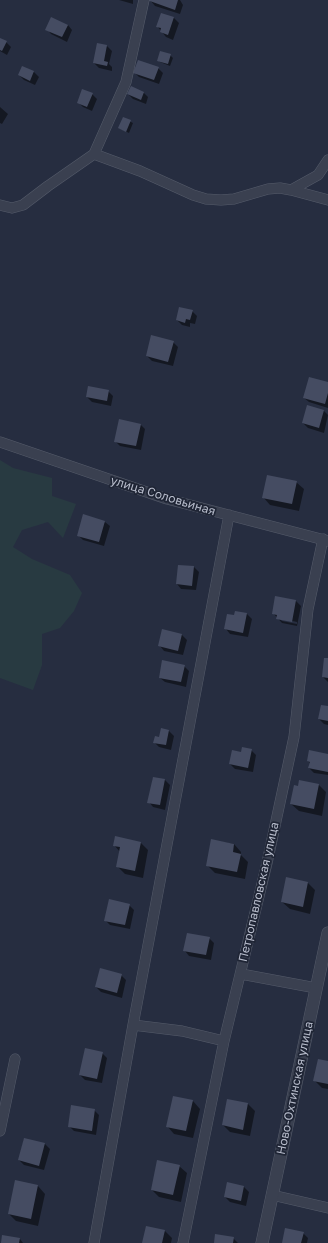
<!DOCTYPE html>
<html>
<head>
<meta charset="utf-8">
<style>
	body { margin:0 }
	canvas { display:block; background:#262d40 }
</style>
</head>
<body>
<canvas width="328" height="1243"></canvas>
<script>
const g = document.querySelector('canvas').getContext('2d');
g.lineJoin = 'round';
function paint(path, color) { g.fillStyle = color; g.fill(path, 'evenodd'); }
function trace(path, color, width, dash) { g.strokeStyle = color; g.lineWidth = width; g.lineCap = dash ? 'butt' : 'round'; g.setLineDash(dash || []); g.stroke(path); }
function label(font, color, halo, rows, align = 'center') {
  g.font = font + ' "Golos Text",sans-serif'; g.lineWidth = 3.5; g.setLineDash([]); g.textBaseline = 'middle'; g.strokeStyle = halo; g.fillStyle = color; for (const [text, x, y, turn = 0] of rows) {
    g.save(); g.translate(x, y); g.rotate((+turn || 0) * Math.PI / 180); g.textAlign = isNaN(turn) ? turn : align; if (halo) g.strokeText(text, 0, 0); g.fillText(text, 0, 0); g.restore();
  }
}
const green = new Path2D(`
	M0 460 13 468 52 478V496L76 504 63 538 48 522 22 530 13 547 32 559 70 575 82 593 74 611 60 628 42 634V665L33 690 0 678Z`);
const shadow = new Path2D(`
	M119 0H133V4Z
	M150 0H180L183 5 180 14 155 6Z
	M162 14 174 18 179 23 173 40 166 37 157 26Z
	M68 25 72 30 67 42 51 34 47 29Z
	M0 39 6 42 11 47 7 55 0 51Z
	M107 46 112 51 109 64 112 67V71L99 68 94 63Z
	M170 55 173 58 170 66 160 62 158 60Z
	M158 68 163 73 159 84 139 77 134 72Z
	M34 72 39 77 35 85 24 80 19 75Z
	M144 93 148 97 146 104 133 99 128 94Z
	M92 94 97 99 92 111 83 107 78 102Z
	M0 107 8 114 2 124 0 123Z
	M123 118 133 123 129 133 119 128Z
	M192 311 197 316 195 324 190 323V327L182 325 177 320Z
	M173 342 178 347 173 366 152 361 147 356Z
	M328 383V408L309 402 304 398Z
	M108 391 113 396 111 406 92 402 87 397Z
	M308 407 324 411 328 415 324 433 308 428 303 423Z
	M140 424 145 429 141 450 120 446 115 441Z
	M296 482 304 489 299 511 270 505 263 497Z
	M105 522 110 526 104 546 83 540 78 535Z
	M194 567 199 572 196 590 181 589 177 584Z
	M296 601 301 606 297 626 282 623 273 613ZM279 618 297 622V624L282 621Z
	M247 614 252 619 248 637 230 634 226 629 235 616Z
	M163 630 182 635 187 640 183 655 164 651 160 646Z
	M328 659V682L323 677Z
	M184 666 189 671 186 687 165 682 160 678Z
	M328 707V725L324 724 319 719Z
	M162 729 169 731 174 736 171 750 159 747 154 742 160 738Z
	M251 750 256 755 253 772 235 769 230 764 242 753Z
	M328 755V775L314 773 309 768 310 763 308 761Z
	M153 778 165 780 170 785 165 810 153 807 149 802Z
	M319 785 326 792 322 816 299 811 291 804 299 787Z
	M115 837 141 843 148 850 143 878 125 874 118 867 120 852 114 845Z
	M212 840 234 844 241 852V855L248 862 245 879 215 873 208 866Z
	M287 879 308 883 315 890 310 914 290 909 282 902Z
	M129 905 134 910 130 929 110 925 105 920Z
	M209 938 214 943 211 960 189 956 185 951Z
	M121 975 126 980 122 998 101 992 96 987Z
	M102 1053 107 1058 102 1083 85 1080 80 1075Z
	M328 1062V1089L322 1088 314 1080Z
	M228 1100 248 1104 255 1111 250 1136 230 1132 223 1125Z
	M193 1101 200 1109 193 1138 174 1134 167 1126Z
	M94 1110 99 1115 96 1135 74 1131 69 1126Z
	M24 1139 45 1144 50 1149 44 1170 24 1165 19 1160Z
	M179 1166 187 1173 181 1202 159 1197 152 1190Z
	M16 1181 38 1186 45 1194 38 1226 16 1221 9 1214Z
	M228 1184 244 1187 249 1192 246 1206 230 1202 225 1197Z
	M165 1231 172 1238 171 1243H143Z
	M303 1233 308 1238 307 1243H283Z
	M3 1236 20 1239 23 1243H2Z
	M233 1238 238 1243H215Z`);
const building = new Path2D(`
	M147 0H178L175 10Z
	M161 13 174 17 168 35 160 32 161 28 156 27Z
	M51 17 68 25 62 37 45 30Z
	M0 38 7 41 2 51 0 50Z
	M97 43 107 45 104 61 108 62 107 66 93 63Z
	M160 51 171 54 168 64 157 61Z
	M138 60 159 67 154 80 133 73Z
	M22 66 34 71 30 81 18 75Z
	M131 86 144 92 141 100 127 94Z
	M82 89 93 93 87 107 77 103Z
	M123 117 131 120 126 132 118 128Z
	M179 307 193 310 190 320 186 319 185 323 176 320Z
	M151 335 174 341 168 362 146 356Z
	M309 377 328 382V393L325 404 303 398Z
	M88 386 109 390 107 401 86 397Z
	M307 405 324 410 319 428 302 423Z
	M119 419 141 424 136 446 114 442Z
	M267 475 297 481 292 504 262 498Z
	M83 514 105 521 99 542 77 536Z
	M178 565 194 566 192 586 176 584Z
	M275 596 296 600 292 622 276 619 277 615 272 614Z
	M235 611 247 613 243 633 224 629 227 614 234 615Z
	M162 629 182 634 178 651 158 646Z
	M324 658H328V678L322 677Z
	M162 660 185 665 181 682 159 678Z
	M321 705 328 706V721L318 719Z
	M161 728 169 730 166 745 153 743 155 736 159 737Z
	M242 747 252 749 248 768 229 764 232 750 241 752Z
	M309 750 328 754V772L308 768 310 762 307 761Z
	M153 777 165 779 160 805 147 803Z
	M299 780 319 784 314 809 290 804 294 785 298 786Z
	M115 836 141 842 135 871 116 867 120 847 113 846Z
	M211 839 234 844 233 852 241 854 237 872 206 866Z
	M286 877 308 882 303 907 281 902Z
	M109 899 130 904 125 925 104 921Z
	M187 933 210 937 206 955 183 951Z
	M100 968 122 974 117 993 95 987Z
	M85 1048 103 1052 97 1079 79 1075Z
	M318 1059 328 1061V1084L313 1081Z
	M173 1096 193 1100 186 1131 166 1127Z
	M227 1099 248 1103 243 1130 222 1125Z
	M71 1105 95 1109 92 1131 68 1127Z
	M24 1138 45 1143 39 1166 18 1160Z
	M157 1160 180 1165 173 1195 151 1190Z
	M15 1180 38 1185 31 1219 8 1214Z
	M227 1182 244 1186 241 1201 224 1197Z
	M146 1226 165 1230 162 1243H142Z
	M285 1228 304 1232 301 1243H282Z
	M215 1234 234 1237 233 1243H214Z
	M2 1235 20 1238 19 1243H1Z`);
const minor = new Path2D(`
	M94 154 140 171 193 195 206 199 221 200 234 199 268 189 280 188 291 190 328 200
	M291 190 318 175 328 160
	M0 205 12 208 23 205 48 186 94 154 126 82 144 0
	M0 442 167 499 328 541
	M241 974 316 988
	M133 1025 182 1031 224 1041
	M0 1131 15 1059
	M272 1195 328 1208
	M94 1243 133 1025 229 515
	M183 1243 224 1041 267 863 294 737 308 609 323 539`);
const tertiary = new Path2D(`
	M262 1243 328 933`);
const streetNames = [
	["улица Соловьиная",163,496,17],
	["Петропавловская улица",259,892,-77],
	["Ново-Охтинская улица",295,1088,-78]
];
paint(green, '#283a41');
paint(shadow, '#0007');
paint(building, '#454c62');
trace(minor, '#555b6a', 11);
trace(tertiary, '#555b6a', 13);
trace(minor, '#3a4050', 10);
trace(tertiary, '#3a4050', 12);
label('12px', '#b6bbca', '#1f2535', streetNames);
</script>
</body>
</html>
